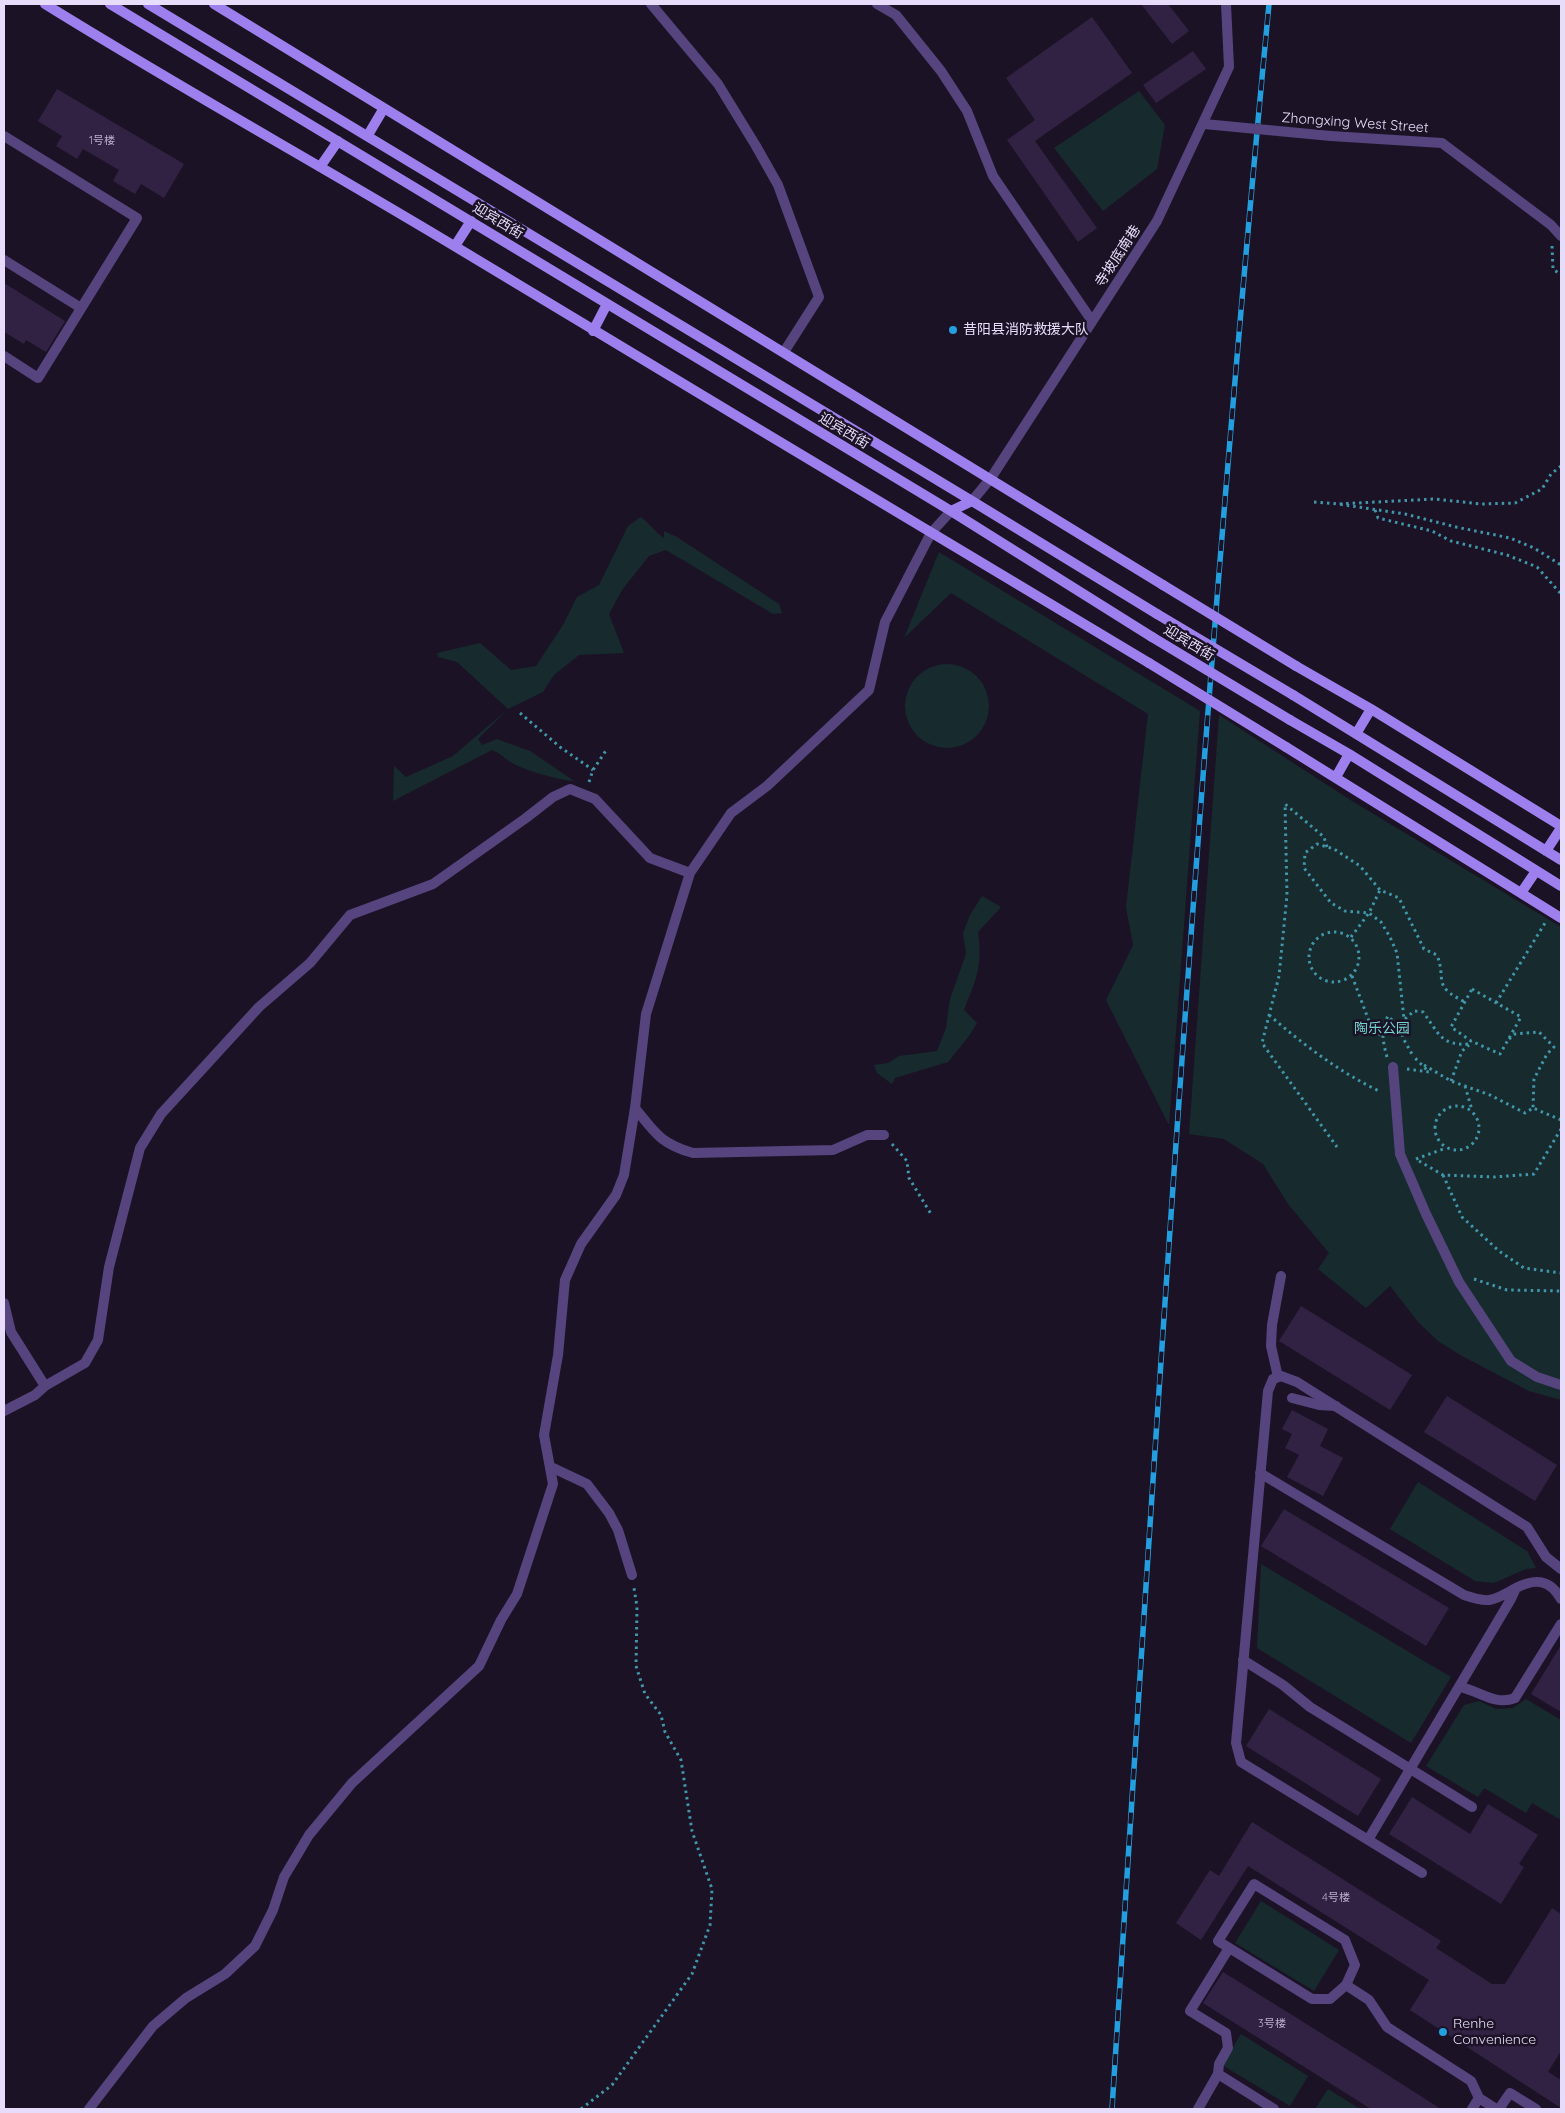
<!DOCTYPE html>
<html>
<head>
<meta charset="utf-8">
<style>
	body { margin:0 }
	#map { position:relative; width:1565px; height:2113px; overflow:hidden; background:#1b1325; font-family:Quicksand,sans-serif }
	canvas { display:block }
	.frame { position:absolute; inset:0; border:5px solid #e7dcfa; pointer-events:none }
</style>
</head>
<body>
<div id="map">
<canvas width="1565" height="2113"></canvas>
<div class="frame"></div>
</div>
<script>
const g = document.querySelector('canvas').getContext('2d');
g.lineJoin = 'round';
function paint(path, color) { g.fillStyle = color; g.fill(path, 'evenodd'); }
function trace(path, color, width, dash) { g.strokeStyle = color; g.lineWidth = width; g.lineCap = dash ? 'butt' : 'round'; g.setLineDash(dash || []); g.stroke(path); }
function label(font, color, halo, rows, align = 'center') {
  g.font = font + ' Quicksand,"Noto Sans SC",sans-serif'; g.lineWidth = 5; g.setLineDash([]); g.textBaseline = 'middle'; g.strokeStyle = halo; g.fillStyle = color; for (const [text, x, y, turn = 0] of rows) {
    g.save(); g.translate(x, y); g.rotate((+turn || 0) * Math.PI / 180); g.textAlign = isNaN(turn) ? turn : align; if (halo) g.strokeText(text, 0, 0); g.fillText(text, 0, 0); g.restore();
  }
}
const green = new Path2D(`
	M1139 91 1165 125 1157 169 1103 211 1054 148Z
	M641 517C649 523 655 532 664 538V531L677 537 779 604 782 613 773 614 666 550 649 556 622 590 609 614 624 653 579 655 554 675 543 692 508 709 478 739 482 745 497 739 530 751 574 781C558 780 522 770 509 761 503 757 500 753 492 750L393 801 394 766 406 777 453 756 508 709 457 662 438 657 437 653 480 643 511 670 536 666 563 625 577 597 599 585 628 526Z
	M939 552 1200 711 1169 1125 1106 1000 1133 945 1126 907 1148 714 951 593 904 638Z
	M905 706a42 42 0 1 1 84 0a42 42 0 1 1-84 0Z
	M1219 715 1352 801 1561 927V1400L1529 1391 1462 1356 1438 1341 1419 1323 1390 1286 1366 1308 1318 1269 1329 1253 1288 1204 1263 1164 1224 1139 1189 1134Z
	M982 896 1001 907 978 932C983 967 976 979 964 1010L977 1023 969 1036 948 1062 895 1078 892 1084 877 1073 874 1065 888 1063 899 1056 937 1051 946 1028 950 999 966 954 963 933 970 915Z
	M1418 1482 1527 1551 1536 1568 1526 1569 1494 1583 1475 1581 1390 1529Z
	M1261 1564 1451 1677 1411 1743 1257 1648Z
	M1526 1699 1561 1720V1815L1559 1819 1532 1803 1526 1813 1484 1788 1478 1797 1426 1766 1464 1705 1479 1701 1496 1709 1513 1708Z
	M1261 1901 1339 1950 1314 1991 1235 1943Z
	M1241 2034 1308 2076 1290 2106 1222 2065Z
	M1328 2089 1360 2109H1315Z`);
const building = new Path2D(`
	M1141 4H1168L1189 31 1172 44Z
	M1092 17 1132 73 1035 141 1097 228 1078 242 1007 140 1035 120 1006 78Z
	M1193 51 1206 69 1156 103 1143 85Z
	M57 89 184 164 164 198 141 184 135 194 113 181 119 170 83 149 77 159 56 146 62 136 38 121Z
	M4 283 65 321 46 352 26 340 24 344 4 332Z
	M1301 1306 1412 1375 1390 1410 1279 1341Z
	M1447 1396 1557 1465 1535 1501 1424 1432Z
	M1292 1410 1328 1429 1320 1446 1343 1458 1323 1496 1287 1477 1299 1455 1285 1448 1292 1434 1282 1429Z
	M1284 1509 1449 1608 1426 1646 1261 1546Z
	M1561 1645V1712L1531 1694Z
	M1269 1709 1381 1779 1358 1816 1246 1746Z
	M1412 1797 1470 1834 1488 1804 1538 1835 1519 1864 1524 1867 1501 1904 1389 1834Z
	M1252 1822 1441 1941 1436 1948 1492 1984H1505L1552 1908 1561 1914V2051L1548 2072 1561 2080V2108L1410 2010 1429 1980 1248 1866 1201 1940 1176 1923 1210 1870 1219 1876Z
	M1223 1972 1353 2053 1441 2109H1371L1203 2003Z`);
const path = new Path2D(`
	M1552 246 1553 269 1561 275
	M1561 466 1551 474 1542 489 1515 503 1481 504 1435 499 1338 504 1405 514 1456 527 1510 538 1534 548 1561 565
	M1314 502 1338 504
	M1375 510 1378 518 1432 531 1451 541 1507 555 1537 567 1561 594
	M520 713 560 747 593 770
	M589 782 593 770 607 749
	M1327 847 1324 837 1285 804 1287 895 1279 976 1262 1043 1337 1147
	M1309 957a25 25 0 1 1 50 0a25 25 0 1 1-50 0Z
	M1351 937 1369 913 1380 890
	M1352 976 1372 1029 1382 1036
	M1472 989 1521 1017 1500 1054 1471 1041 1451 1027Z
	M1496 1003 1545 923
	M1269 1015C1304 1045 1339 1072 1381 1092
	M1405 1019 1414 1011 1423 1012C1439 1033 1440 1046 1470 1044L1471 1041
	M1400 1028 1403 1038 1413 1056
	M1509 1039 1515 1034 1539 1032 1554 1047 1547 1054 1534 1079 1533 1108
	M1387 1057C1383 1042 1380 1030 1388 1016L1400 1028 1404 1019 1397 953 1390 937 1381 922 1369 913 1345 911 1331 903 1304 868 1305 853 1317 844 1334 849 1360 866 1380 890 1399 898 1424 949 1437 955C1447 981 1431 985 1465 1002
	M1424 1065 1451 1081 1490 1095 1525 1113 1533 1108 1561 1120
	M1407 1069 1429 1072 1413 1056
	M1451 1081 1462 1051 1469 1045
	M1465 1086 1472 1110
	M1435 1128a22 22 0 1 1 44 0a22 22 0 1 1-44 0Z
	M892 1144 907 1161 909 1178 931 1214
	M1416 1159 1446 1148
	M1419 1161 1443 1175 1494 1177 1534 1174 1561 1129
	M1443 1175 1462 1217 1499 1251 1524 1268 1561 1273
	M1474 1279 1507 1290 1561 1291
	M581 2109 612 2085 692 1974 710 1925 712 1889 692 1831 681 1760 665 1732 661 1715 645 1694 636 1666 637 1607 634 1588`);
const lane = new Path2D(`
	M1278 1377 1271 1346 1272 1325 1281 1276
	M1292 1398 1319 1405 1336 1406
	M1254 1884 1345 1940 1355 1965 1346 1985 1330 1999H1312L1218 1941Z
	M1198 2109 1218 2074 1219 2064 1228 2048 1226 2033 1190 2011 1229 1948
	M1499 2109 1510 2093 1536 2109`);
const street = new Path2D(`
	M651 4 718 84 756 146 778 185 819 297 784 352
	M877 4 896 15 941 71 967 111 993 176 1092 321
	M4 136 137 218 38 378 4 356
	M1331 136 1442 143 1551 225 1561 236
	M4 260 81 308
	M972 501 991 478 1157 221 1229 67 1226 4
	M1393 1067 1400 1154 1426 1214 1459 1282 1511 1361 1537 1377 1561 1385
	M635 1108C655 1133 661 1144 693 1153L833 1150 867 1135H884
	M4 1303 11 1332 45 1386
	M4 1411 35 1395 45 1386 85 1363 98 1340 109 1267 140 1148 161 1114 259 1007 310 963 350 915 433 884 526 818 553 797 570 789 595 799 650 858 690 873
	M551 1467 587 1484 609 1513 618 1530 632 1575
	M1260 1473 1464 1595C1490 1604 1492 1601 1516 1588
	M1243 1660 1283 1685 1310 1707 1472 1807
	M1460 1687C1480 1691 1495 1706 1515 1698L1561 1624
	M1368 1840 1511 1599 1516 1588C1535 1578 1550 1579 1561 1599
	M1422 1873 1241 1762 1236 1743 1268 1391 1273 1379 1281 1376 1297 1382 1527 1527 1546 1557 1561 1569
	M1346 1985 1369 2000 1387 2027 1471 2081 1479 2098 1496 2109
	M1218 2074 1274 2109
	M89 2109 153 2026 186 1998 225 1974 255 1946 273 1910 284 1877 309 1835 352 1783 479 1666 501 1620 517 1594 553 1484 544 1435 558 1355 565 1280 581 1244 616 1195 624 1175 635 1108 646 1014 690 873 731 813 767 786 869 690 885 622 931 533 951 511
	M1472 2109 1479 2098`);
const secondary = new Path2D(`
	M45 4C180 88 320 165 456 247 687 386 917 525 1149 663
	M110 4 951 511 1152 637
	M148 4 972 501 1157 614
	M214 4 1163 585
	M368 135 384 108
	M320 167 338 141
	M455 246 471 221
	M593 331 607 304
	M951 511 972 501
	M1296 666 1371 709 1561 826
	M1293 695 1561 860
	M1290 720 1349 754 1561 886
	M1356 734 1371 709
	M1286 747 1561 918
	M1336 777 1349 754
	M1546 851 1561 828
	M1521 893 1536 871`);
const rail = new Path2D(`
	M1112 2109C1157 1407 1202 704 1269 4`);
const streetBridge = new Path2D(`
	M1204 124 1331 136`);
const secondaryBridge = new Path2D(`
	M1163 585 1296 666
	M1157 614 1293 695
	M1152 637 1290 720
	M1149 663 1286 747`);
const markers = [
	[953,330,5,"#239fe0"],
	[1443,2032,5,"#239fe0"]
];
const numberNames = [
	["1号楼",102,141],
	["4号楼",1336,1898],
	["3号楼",1272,2024]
];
const streetNames = [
	["Zhongxing West Street",1355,123,4],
	["迎宾西街",498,221,31],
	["寺坡底南巷",1118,256,-57],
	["迎宾西街",844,431,31],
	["迎宾西街",1189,643,31]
];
const poiNames = [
	["昔阳县消防救援大队",963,330],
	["Renhe",1453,2024],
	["Convenience",1453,2040]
];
const parkNames = [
	["陶乐公园",1382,1029]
];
paint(green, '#172a2e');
paint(building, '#312244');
trace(path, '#4196a9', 3, [2.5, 4]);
trace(lane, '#55447e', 10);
trace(street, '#55447e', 10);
trace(secondary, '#9d80ed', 10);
trace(rail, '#239fe0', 5.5);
trace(rail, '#1b1325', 4, [11]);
trace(streetBridge, '#55447e', 10);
trace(secondaryBridge, '#9d80ed', 10);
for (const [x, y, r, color] of markers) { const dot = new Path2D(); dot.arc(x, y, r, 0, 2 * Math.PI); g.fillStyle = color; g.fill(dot); trace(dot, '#1b1325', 2); }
label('11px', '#baaecc', null, numberNames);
label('14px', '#e7dcfa', '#1b1325', streetNames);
label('14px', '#e7dcfa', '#1b1325', poiNames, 'left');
label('14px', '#71d1d0', '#1b1325', parkNames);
</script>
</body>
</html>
